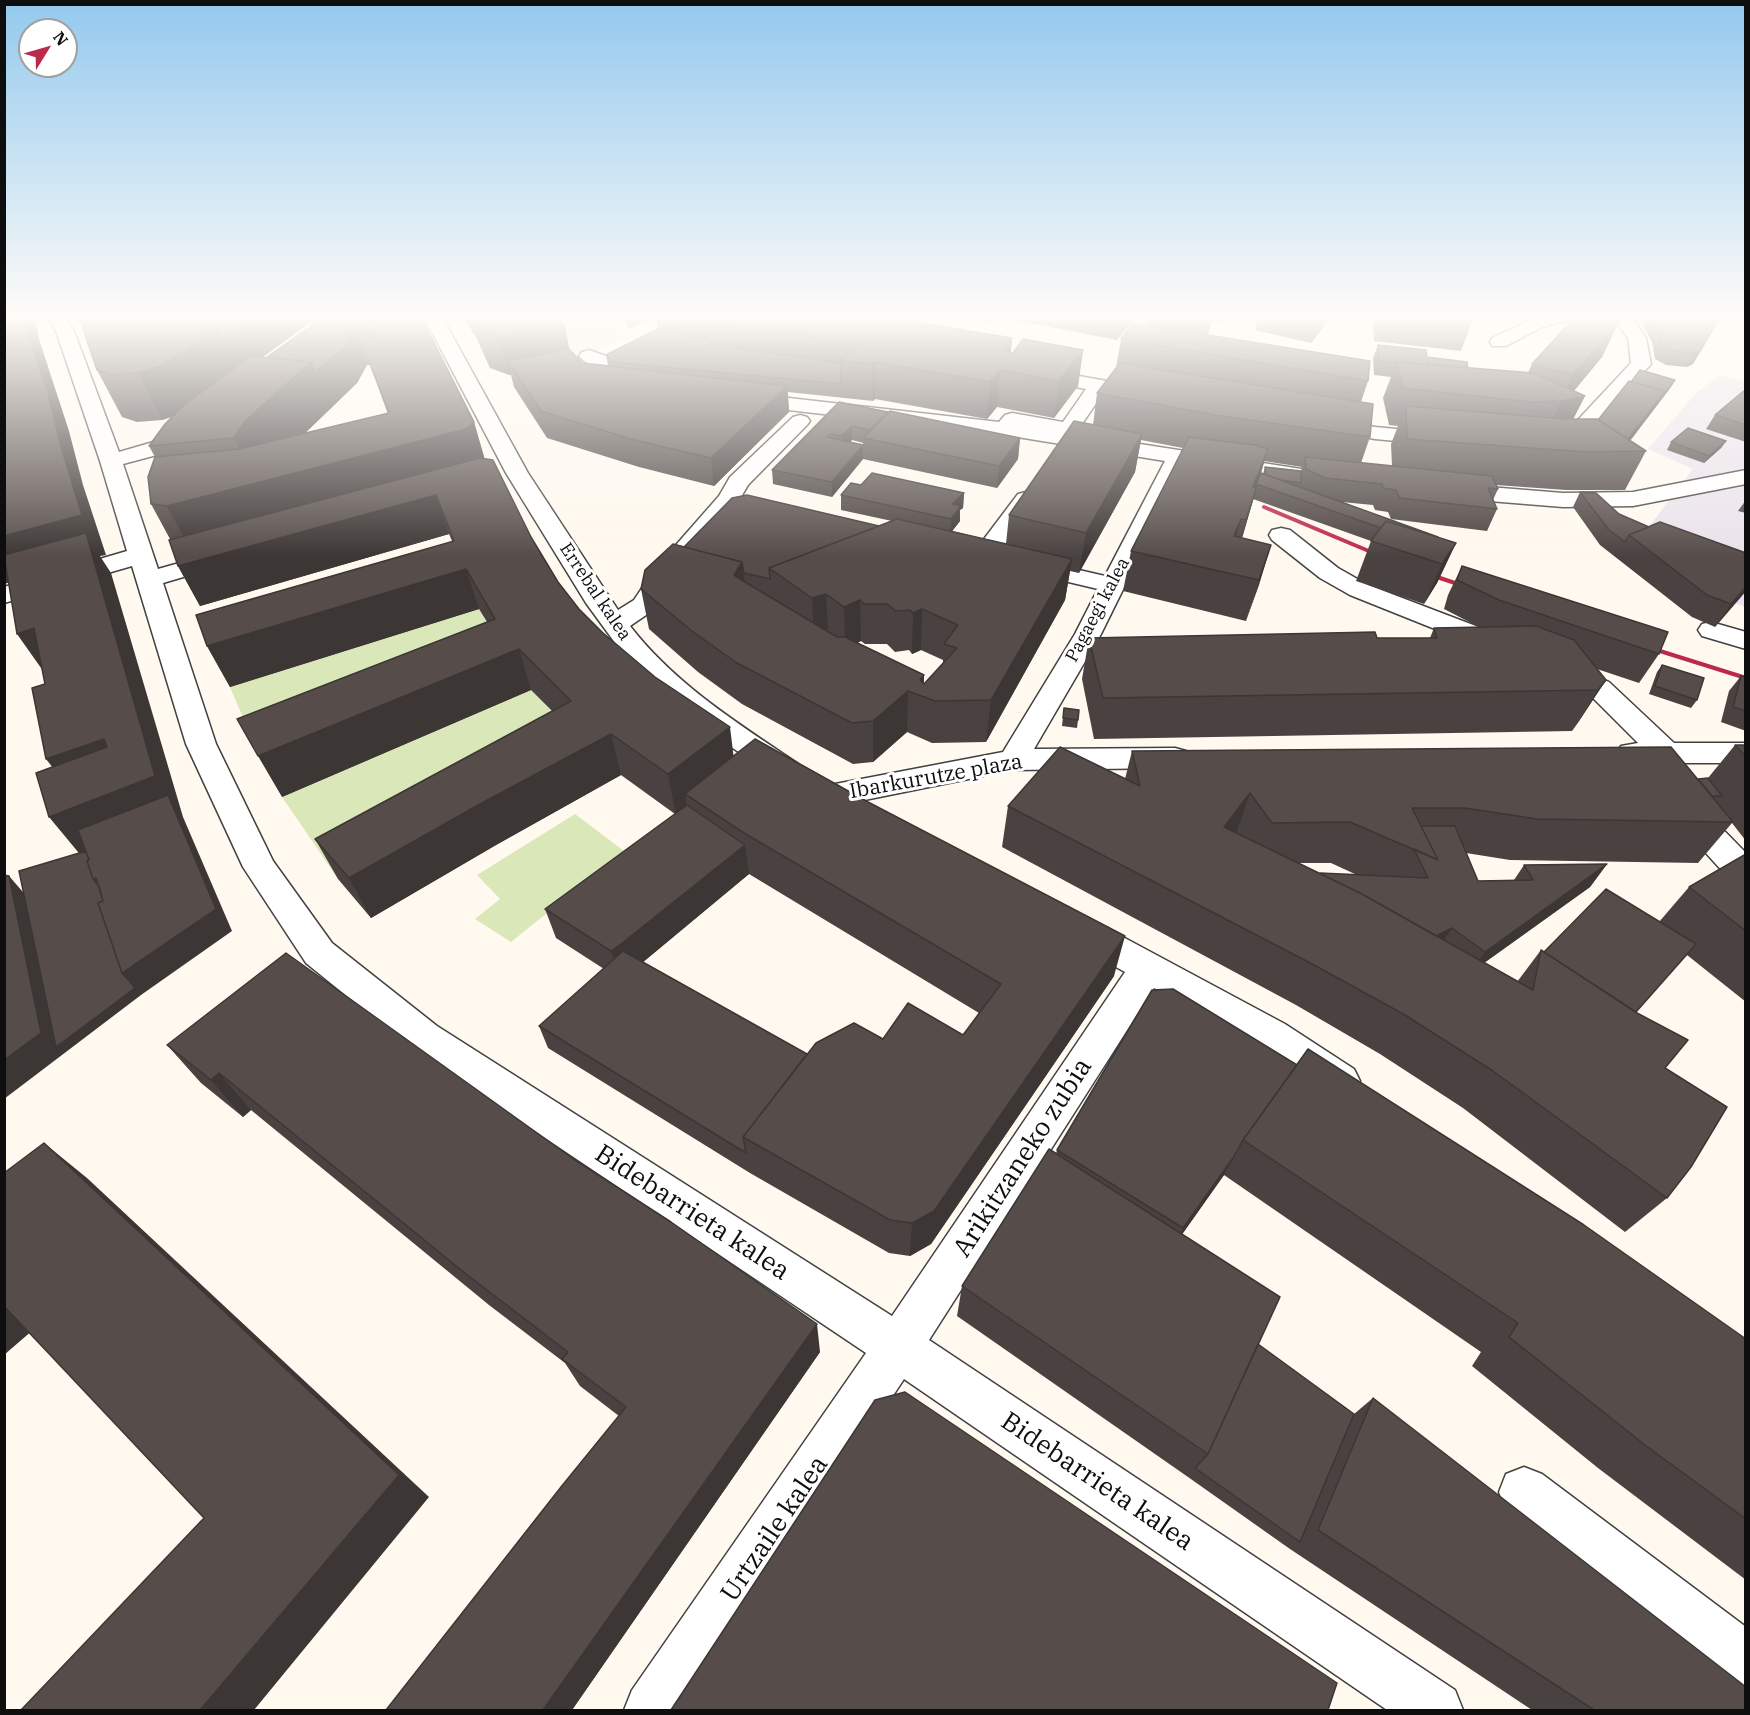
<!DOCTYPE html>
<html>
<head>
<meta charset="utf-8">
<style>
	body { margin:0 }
	#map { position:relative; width:1750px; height:1715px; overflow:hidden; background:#fff9ef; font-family:"IBM Plex Serif",serif }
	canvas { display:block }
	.frame { position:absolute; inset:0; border:6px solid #0e0e0e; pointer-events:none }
	.north { position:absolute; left:18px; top:18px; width:60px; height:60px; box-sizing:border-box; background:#fff; border:2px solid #9f9f9f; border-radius:50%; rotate:53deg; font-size:16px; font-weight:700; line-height:24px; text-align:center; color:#0e0e0e }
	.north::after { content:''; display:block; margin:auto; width:21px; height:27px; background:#bb294b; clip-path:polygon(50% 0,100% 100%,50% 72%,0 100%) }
</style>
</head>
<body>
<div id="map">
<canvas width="1750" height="1715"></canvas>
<div class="frame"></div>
<div class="north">N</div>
</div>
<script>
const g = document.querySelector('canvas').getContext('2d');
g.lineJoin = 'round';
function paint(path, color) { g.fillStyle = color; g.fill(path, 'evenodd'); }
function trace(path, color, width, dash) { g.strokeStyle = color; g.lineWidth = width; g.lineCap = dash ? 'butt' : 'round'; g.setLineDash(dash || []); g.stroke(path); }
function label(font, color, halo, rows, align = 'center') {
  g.font = font + ' "IBM Plex Serif",serif'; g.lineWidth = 6; g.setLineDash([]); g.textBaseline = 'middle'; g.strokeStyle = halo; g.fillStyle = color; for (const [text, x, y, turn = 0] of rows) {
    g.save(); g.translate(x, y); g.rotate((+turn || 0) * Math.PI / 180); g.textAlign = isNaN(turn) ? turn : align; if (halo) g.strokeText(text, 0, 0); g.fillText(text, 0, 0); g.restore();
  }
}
const industrial = new Path2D(`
	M1720 375 1745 382V607L1735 603 1715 627 1692 617 1616 557 1631 550 1693 469 1648 449 1697 392Z`);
const green = new Path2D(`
	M479 609 508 660 261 760 230 687Z
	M531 690 582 743 338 879 282 797Z
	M575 814 624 851 511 942 475 919 500 899 477 875Z`);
const plaza = new Path2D(`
	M556 317H607L621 338 578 362 562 342Z`);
const minor = new Path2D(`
	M47 317H65L74 331 119 452 167 438 186 427 193 425 200 427 204 431 183 448 123 464 158 569 222 551 231 553 234 558 231 563 163 583 216 744 273 861 332 943 437 1026 892 1316 1125 972 1069 941 1063 931 1069 921 1081 917 1093 921 1285 1024 1354 1069 1360 1081 1354 1093 1340 1098 1326 1093 1259 1046 1154 988 929 1340 1455 1690 1463 1710H1387L904 1379 685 1710H624L632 1690 866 1353 411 1048 306 963 243 867 186 744 132 566 4 603V587L127 551 100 461 56 331Z
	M424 317H442L528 473 618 610 634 600 654 570 719 496 730 477 793 417 800 415 807 417 810 421 807 425 748 485 737 504 673 579 652 611 630 626C675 684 737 723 797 763L801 770 797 777 786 781 775 777 692 720 629 662 586 603 506 473Z
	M1537 317H1568L1565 321 1542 327 1506 346H1492L1490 342 1492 338Z
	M1612 317H1631L1646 338 1651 364 1576 448 1556 451 1548 450 1545 445 1548 440 1561 438 1631 363 1628 338Z
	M589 350 614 359 617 363 614 367C603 370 586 365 579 356L582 352Z
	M1034 368 1146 388 1153 390 1156 394 1153 398 1146 400 1104 392 1075 434 1308 470 1316 472 1319 477 1316 482 1308 484 1185 464 1101 634 1034 749 1175 748 1186 751 1190 758 1186 765 1175 768 1013 770 830 807 819 804 814 796 819 788 830 785 1003 752 1075 634 1098 589 1018 570 1015 565 1018 560 1027 558 1105 576 1165 461 1005 435 745 405 738 403 735 399 738 395 745 393 999 422 1005 415 1012 413 1063 422 1086 389 1027 378 1024 374 1027 370Z
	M1327 419 1375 427 1439 433 1447 434 1450 439 1447 444 1439 445 1375 439 1320 429 1316 425 1320 421Z
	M1746 470V484L1633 506 1563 507 1452 498 1444 496 1441 491 1444 486 1452 484 1563 493 1633 492Z
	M1026 492 1034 494 1038 499 993 561 984 563 975 561 972 556 975 551 1018 494Z
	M1281 528 1290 530 1338 568 1368 585 1510 639 1514 645 1510 651 1500 653 1490 651 1350 595 1320 578 1272 540 1269 535 1272 530Z
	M1711 622 1746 632V649L1702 636 1698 630 1702 624Z
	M1559 660 1609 682 1674 743H1746V763H1632L1621 760 1617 753 1621 746 1638 743 1589 694 1549 675 1545 669 1549 663Z
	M1686 800 1697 803 1746 853V887L1734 884 1675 819 1670 811 1675 803Z
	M1524 1467 1542 1474 1746 1627V1689L1726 1682 1506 1510 1499 1492 1506 1474Z`);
const rail = new Path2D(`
	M1264 507 1383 557
	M1425 573 1470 588
	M1644 646 1746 678`);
const wall = new Path2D(`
	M79 317H318L263 357H267L324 317H421L474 422 484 458 558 582 579 609 603 633 734 756 1114 976 931 1244 910 1256 889 1253 750 1173 548 1048 539 1026 604 969 556 938 545 909 675 814 621 775 496 845 371 918 338 879 315 839 552 711 531 690 282 797 487 622 479 609 230 687 207 646 452 541 449 534 200 606 178 566 170 539 151 504 155 457 149 446 172 417 162 420 137 422 122 417 97 370ZM367 365H370L388 414 304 434 357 383ZM749 874 979 1013 963 1035 883 1039 807 1054 643 962Z
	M463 317H558L565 328 569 349 582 363 608 365 606 355 658 329 656 317H885L1012 338 1011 352 1083 350 1078 386 1054 418 997 407 987 419 875 399 873 401 788 392 789 412 714 486 639 467 547 438 514 387 511 375H509L490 368 476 337Z
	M621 317H652L629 329Z
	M972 317H996L992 322Z
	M999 317H1134V319L1117 340Z
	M1148 317H1221L1217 322 1211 321 1208 335 1368 381 1361 402 1370 437 1361 463 1392 466 1391 444 1398 426 1389 425 1383 398 1391 377 1374 375 1373 358 1378 345 1468 368 1528 373 1532 364 1570 323 1569 320 1571 317H1621L1602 357 1574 391 1585 396 1573 419 1598 420 1675 380 1671 387 1630 441 1646 451 1625 490H1566L1496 485 1498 489 1493 500 1497 509 1487 531 1391 519 1388 512 1375 510 1373 505 1342 502 1438 538 1456 543 1437 583 1424 604 1356 581 1371 541 1253 499 1242 538 1271 545 1246 621 1123 591 1131 551 1183 448 1141 440 1135 472 1079 573 1070 571 1065 600 986 742 932 743 907 732 873 762 853 764 742 704 698 672 649 629 641 589 879 526 892 521 841 510V495L861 485 964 493 963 508 960 510V521L952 531 1006 544 1009 515 1093 425 1097 393 1116 368 1121 339 1146 325ZM1264 461 1302 467 1301 471 1265 467 1263 474 1261 473ZM861 641 865 644H887L895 652 909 650 912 654 921 650 943 660V663L924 684V675L857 643Z
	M1258 317H1326L1323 328 1311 343 1255 330Z
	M1376 317H1474L1461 351 1374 341 1373 327Z
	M1645 317H1713L1693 364 1687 367 1666 365 1655 359 1652 342 1642 323Z
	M1746 389V442L1706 429 1715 415Z
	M839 402 1020 438 1018 459 997 488 863 459 832 497 773 484 772 470ZM852 440 863 443V445L850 442Z
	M1726 441 1721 448 1704 463 1667 450 1671 442Z
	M1580 492 1619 514 1649 527 1746 553V591L1715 627 1692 617 1600 545 1573 507Z
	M1746 500V513L1738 511Z
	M1462 566 1659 654 1639 683 1597 669 1606 680 1579 721 1572 731 1094 739 1082 679 1089 638H1430L1434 628 1479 627 1444 609 1448 595Z
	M1662 665 1697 700 1691 708 1649 694 1657 672Z
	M1741 676 1746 677V731L1721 722 1729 691Z
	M1064 708 1078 720 1077 728 1062 726Z
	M1735 745H1746V841L1732 823 1698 863 1510 860 1466 853 1478 881 1514 880 1524 865 1607 864 1590 887 1484 963 1517 982 1541 950 1544 952 1659 922 1689 887 1746 854V1002L1687 955 1636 1012 1665 1068 1667 1198 1625 1232 1463 1108 1380 1054 1296 1005 1002 847 1008 806 1125 779 1132 751 1698 779 1708 778ZM1298 863H1331L1357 875 1320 873Z
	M1152 990 1746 1339V1580L1598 1468 1472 1366 1481 1352 1224 1175 1182 1234 1258 1344 1354 1414 1373 1398 1746 1710H1532L1290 1549 1188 1477 957 1316 962 1286 1056 1154 1057 1150Z
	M167 1045 820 1352 572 1710H386L619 1416 580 1386 565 1363 489 1305 251 1110 243 1117 201 1083Z`);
const shadedWall = new Path2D(`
	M4 317H31L37 327 39 339 69 431 83 485 106 555 100 556 111 573 183 817 232 931 141 995 4 1099 9 876 29 899 122 973 93 879 83 858 49 817 155 776 93 558 4 584Z
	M254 317H318L185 412 162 420 138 373 218 328Z
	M359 317H378L387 345 374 329Z
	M627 317H652L629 329Z
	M1123 317H1134V319L1117 340 1120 321Z
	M1200 317H1212L1208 334 1194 351H1189L1194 324Z
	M1319 317H1326L1323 328 1311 343Z
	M1619 322 1602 357 1566 400 1585 396 1566 433 1544 438 1573 375Z
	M565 328 572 363 508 361 511 375H509L500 339Z
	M354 329 367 365 357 383 267 470 474 422 485 460 188 545 167 506 255 483 234 438 245 421 311 362Z
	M1712 332 1693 364 1687 367 1694 353Z
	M1012 338 1009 372 1000 370 997 407 987 419 990 382 1002 351Z
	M1083 350 1078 386 1054 418 1059 381Z
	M875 362V399L873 401 872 364Z
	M1675 380 1671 387 1622 451 1621 449 1665 391Z
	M787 386 789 412 714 486 711 458Z
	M852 426V440L842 451V436Z
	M1142 434 1135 472 1079 573 1086 533Z
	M1020 438 1018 459 997 488 999 466Z
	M1726 441 1721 448 1704 463 1709 456Z
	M863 445V459L832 497V482Z
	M1268 449 1245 528 1235 560 1246 520 1253 487Z
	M964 493 963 508 960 510V521L950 534 952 504Z
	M436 495 449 534 200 606 178 566Z
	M1241 519 1230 559 1234 536Z
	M1456 543 1437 583 1424 604 1442 564Z
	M1271 545 1259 585 1246 621 1259 580Z
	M1072 559 1065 600 986 742 991 700Z
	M742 562 747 603 734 575Z
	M466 569 479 609 230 687 207 646Z
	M1746 587V591L1715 627 1731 604Z
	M826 594 828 634 814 639 812 598Z
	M860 600 861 641 845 648 844 607Z
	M922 609 921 650 912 654 913 613Z
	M34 628 46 675 17 634Z
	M519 649 531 690 282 797 258 756Z
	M924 675 923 697 920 680Z
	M1606 680 1579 721 1572 731 1598 690Z
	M908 691 907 732 873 762V721Z
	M730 727 735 768 685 794 687 807 676 815 668 774Z
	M611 734 621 775 496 845 371 918 349 878 480 804Z
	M104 739 133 781 78 800 46 759Z
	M1250 793 1236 834 1224 827Z
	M745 845 749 874 630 973 620 979 611 951Z
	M1607 864 1590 887 1470 973 1485 952Z
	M1452 928 1438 950 1431 938Z
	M1125 936 1114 976 931 1244 910 1256 912 1223Z
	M219 1073 251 1110 243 1117 211 1080Z
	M44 1143 87 1178 429 1497 254 1710H200L399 1475Z
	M1233 1158 1224 1175 1174 1246 1183 1228Z
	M4 1300 41 1323 4 1355Z
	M817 1324 820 1352 572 1710H543Z`);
const building = new Path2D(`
	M4 317H23L48 393 61 447 82 515 4 536Z
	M79 317H147L149 323 218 328 162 365 138 373 112 375 97 370Z
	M147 317H254L223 338 218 328 150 323Z
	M324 317H370L366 324 380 321 378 317H421L474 422 466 429 167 506 151 504 148 477 155 457 239 449 389 413 364 348 374 329H354L344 347 315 372 311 362 267 357Z
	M473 317H558L565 328 500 339 481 333Z
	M709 317H885L1012 338 1002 351 1013 353 1023 339 1083 350 1059 381 1000 370 990 382 875 362 872 364 841 361 859 343 707 322 713 318Z
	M1102 317H1123L1120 321Z
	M1162 317H1200L1194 324Z
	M1575 317H1621L1619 322 1573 375 1532 364Z
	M1653 317H1713L1719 319 1700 351 1694 353 1674 351 1662 346 1659 329Z
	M1133 323 1370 361 1368 381 1121 339Z
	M658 329 709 339 710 344 841 363V384L612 362 606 355Z
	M1378 345 1426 350 1428 364 1396 362V363L1379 361Z
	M569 349 582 363 787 386 711 458 634 440 541 411 508 361Z
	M251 356 311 362 245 421 234 438 149 446 165 424 184 405Z
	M1427 357 1467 362 1468 368 1428 364Z
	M1396 362 1534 373 1585 396 1562 401 1530 402 1403 388Z
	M1120 363 1373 404 1370 437 1215 415 1097 393Z
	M1640 370 1675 380 1661 398 1665 391 1631 382Z
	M1629 381 1665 391 1628 439 1598 420Z
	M1746 389V425L1715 415Z
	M839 402 888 412 870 430 852 426 842 436 831 434 827 437 863 445 832 482 772 470Z
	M1406 406 1565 419H1597L1646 451 1586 452 1407 439Z
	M890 411 1020 438 999 466 863 438Z
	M1074 421 1142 434 1086 533 1009 515Z
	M1688 428 1726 441 1709 456 1671 442Z
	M1189 437 1255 445 1268 449 1253 487 1256 489 1246 520 1241 519 1234 536 1271 545 1259 580 1131 551Z
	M1305 457 1492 476 1498 489 1488 488 1497 509 1400 498 1396 490 1383 488 1382 484 1325 478 1306 469Z
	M480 458 493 460 531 537 558 582 579 609 603 633 655 677 730 727 668 774 611 734 480 804 349 878 315 839 571 701 519 649 258 756 237 719 495 619 466 569 207 646 196 615 454 541 436 495 178 566 169 540Z
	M1265 467 1301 471V483L1281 480 1266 475Z
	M872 473 964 493 952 504 961 506 951 519 841 495 851 483 861 485Z
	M1261 473 1438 537 1386 521 1381 528 1256 484Z
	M1580 492 1596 493 1619 514 1649 527 1629 535 1625 542 1609 530Z
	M747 495 879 526 769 568 770 579 744 573 742 562 684 547 732 498Z
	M897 519 1072 559 991 700 935 701 908 691 873 721 852 723 737 663 692 631 641 589 645 570 673 544 742 562 734 575 745 582 837 637H845L924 675 920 680 924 684 957 648 944 644 958 625 922 609 913 613 910 610 896 611 887 604H864L860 600 844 607 826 594 812 598 769 568Z
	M1386 521 1456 543 1442 564 1371 541Z
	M1660 522 1746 553V587L1731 604 1707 595 1629 535Z
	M86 533 155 776 49 817 36 773 107 747 104 739 46 759 32 688 45 684 34 628 17 634 4 555Z
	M1462 566 1668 632 1659 654 1499 600 1457 580Z
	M1536 626 1574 640 1606 680 1598 690 1103 698 1089 638 1375 632 1377 638H1437L1434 628Z
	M1662 665 1704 678 1697 700 1655 686Z
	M1741 676 1746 677V711L1733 707Z
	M1064 708 1079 710 1078 720 1063 718Z
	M755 739 868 802 1125 936 934 1211 912 1223 890 1220 743 1137 816 1043 854 1023 883 1039 908 1003 963 1035 1001 984 744 833 685 794Z
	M1735 745H1746V757Z
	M1060 747 1140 786 1132 751 1671 747 1733 822 1537 819 1465 808H1412L1438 860 1350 822 1272 823 1250 793 1224 827 1362 894 1533 990 1541 950 1637 1013 1688 1040 1665 1068 1727 1107 1691 1167 1667 1198 1493 1071 1405 1015 1316 966 1008 806Z
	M1708 778 1722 796H1712L1698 779Z
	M168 795 216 909 122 973 98 903 103 901 96 878 93 879 87 861 89 860 78 830Z
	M687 805 745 845 621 944 611 951 545 909Z
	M1421 826H1455L1478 881 1533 880 1524 865 1607 864 1485 952 1452 928 1436 936 1362 894 1321 874 1320 873 1428 878 1414 849 1438 860Z
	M86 851 89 860 87 861 93 879 99 886 103 901 98 903 122 973 135 988 56 1047 19 871Z
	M1746 854V931L1689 887Z
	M4 875 9 876 41 1033 4 1060Z
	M1606 889 1696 944 1636 1012 1544 952Z
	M623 951 807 1054 743 1137 746 1153 539 1026Z
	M286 953 572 1158 671 1222 817 1324 543 1710H386L561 1487 626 1407 562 1359 568 1352 466 1274 219 1073 211 1080 167 1045Z
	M1173 989 1297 1065 1243 1140 1233 1158 1183 1228 1057 1150 1152 990Z
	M1308 1049 1584 1225 1746 1339V1519L1645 1445 1509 1337 1518 1323 1243 1140Z
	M44 1143 399 1475 200 1710H21L204 1518 4 1306V1173Z
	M1049 1149 1280 1297 1208 1454 962 1286Z
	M1258 1344 1354 1414 1300 1542 1195 1468 1208 1454Z
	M905 1392 1337 1683 1328 1710H671L875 1400Z
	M1373 1398 1746 1687V1710H1594L1318 1530Z`);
const farStreetnames = [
	["Errebal kalea",595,592,56],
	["Pagaegi kalea",1098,610,-62]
];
const streetNames = [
	["Ibarkurutze plaza",936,777,-10]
];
const nearStreetnames = [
	["Arikitzaneko zubia",1023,1158,-57],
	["Bidebarrieta kalea",692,1213,33],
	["Bidebarrieta kalea",1097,1482,34],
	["Urtzaile kalea",775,1529,-56]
];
paint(industrial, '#e9e2ec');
paint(green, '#dae8b9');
paint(plaza, '#eee7de');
trace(minor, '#414141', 3);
paint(minor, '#fff');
trace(rail, '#bb294b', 4);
paint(wall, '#4a4240');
paint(shadedWall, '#3c3634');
paint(building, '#564d4a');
trace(building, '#3c3634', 1.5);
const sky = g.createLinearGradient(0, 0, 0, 557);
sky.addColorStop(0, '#93c9ed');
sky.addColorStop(0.57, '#fffcf8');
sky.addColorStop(1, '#fffcf800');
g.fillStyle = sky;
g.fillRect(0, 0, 1750, 557);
label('18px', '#0e0e0e', '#fff', farStreetnames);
label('21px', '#0e0e0e', '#fff', streetNames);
label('26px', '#0e0e0e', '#fff', nearStreetnames);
</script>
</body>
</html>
